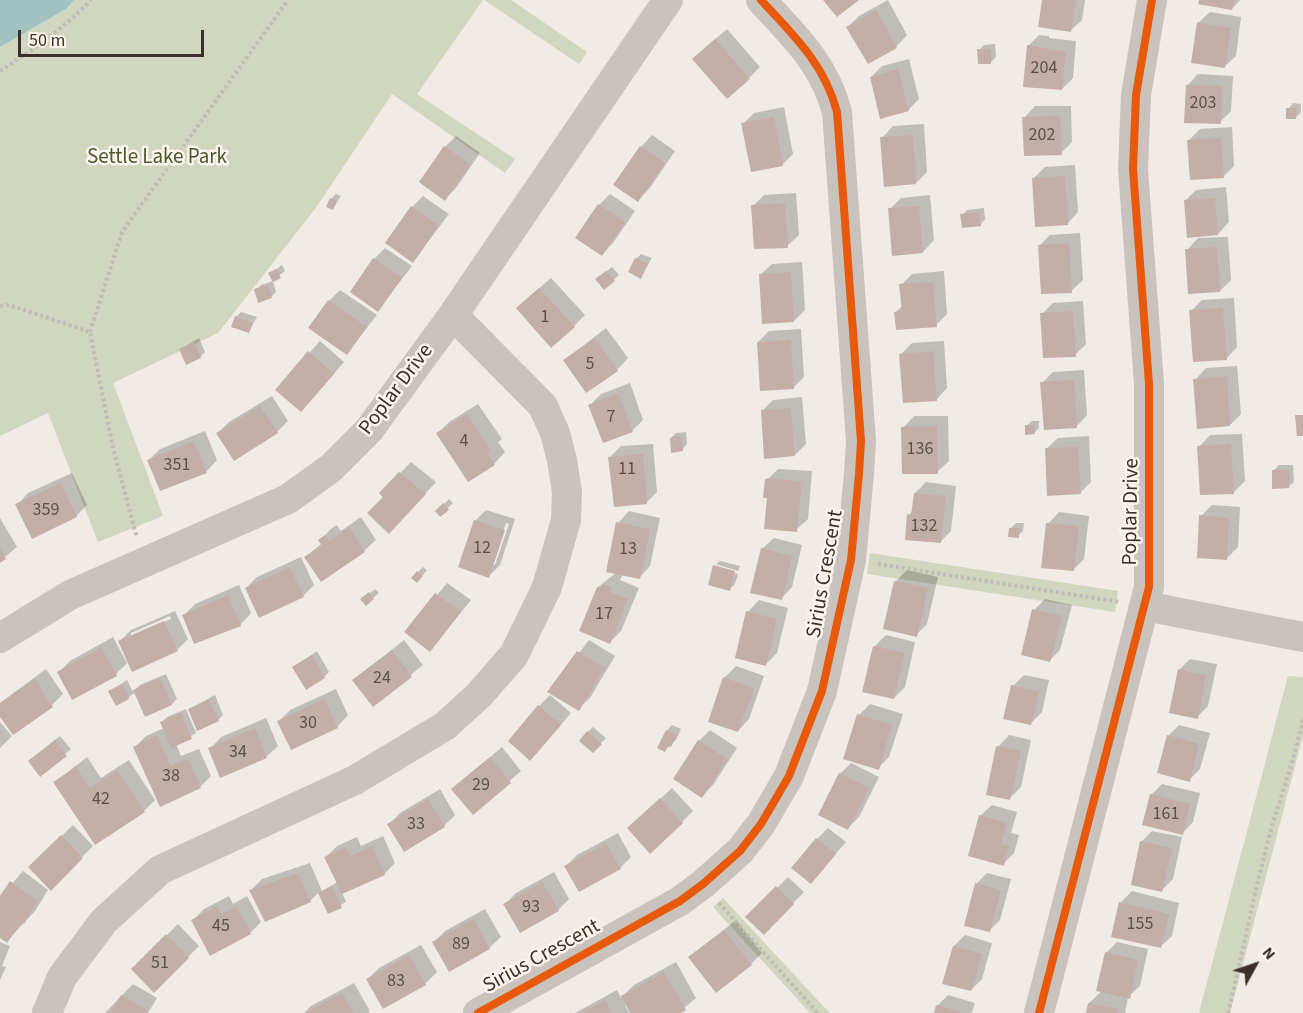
<!DOCTYPE html>
<html>
<head>
<meta charset="utf-8">
<style>
	body { margin:0 }
	#map { position:relative; width:1303px; height:1013px; overflow:hidden; background:#f0ebe5; font-family:"Source Sans 3",sans-serif }
	canvas { display:block }
	.north { position:absolute; left:1225px; top:935px; width:60px; height:60px; -webkit-text-stroke:4px #fbf5ee; paint-order:stroke; rotate:50deg; font-size:16px; font-weight:700; line-height:24px; text-align:center; color:#3b302b }
	.north::after { content:''; display:block; margin:auto; width:21px; height:27px; background:#3b302b; clip-path:polygon(50% 0,100% 100%,50% 72%,0 100%) }
	.scale { position:absolute; left:18px; top:30px; width:186px; height:27px; box-sizing:border-box; border:3px solid #3b302b; border-top:0; padding-left:8px; font-size:18px; line-height:21px; white-space:nowrap; color:#3b302b; -webkit-text-stroke:4px #fbf5ee; paint-order:stroke }
</style>
</head>
<body>
<div id="map">
<canvas width="1303" height="1013"></canvas>
<div class="north">N</div>
<div class="scale">50 m</div>
</div>
<script>
const g = document.querySelector('canvas').getContext('2d');
g.lineJoin = 'round';
function paint(path, color) { g.fillStyle = color; g.fill(path, 'evenodd'); }
function trace(path, color, width, dash) { g.strokeStyle = color; g.lineWidth = width; g.lineCap = dash ? 'butt' : 'round'; g.setLineDash(dash || []); g.stroke(path); }
function label(font, color, halo, rows, align = 'center') {
  g.font = font + ' "Source Sans 3",sans-serif'; g.lineWidth = 5; g.setLineDash([]); g.textBaseline = 'middle'; g.strokeStyle = halo; g.fillStyle = color; for (const [text, x, y, turn = 0] of rows) {
    g.save(); g.translate(x, y); g.rotate((+turn || 0) * Math.PI / 180); g.textAlign = isNaN(turn) ? turn : align; if (halo) g.strokeText(text, 0, 0); g.fillText(text, 0, 0); g.restore();
  }
}
const green = new Path2D(`
	M74 0H483L417 94 515 159 505 173 392 94 315 209 218 333 113 383 163 516 98 542 48 413 0 436V47L66 9Z
	M484 0H511L587 52 579 64Z
	M870 553 1118 591 1115 612 867 574Z
	M1288 676 1303 677V736L1230 1013H1199Z
	M723 898 824 1007 830 1013H810L713 907Z`);
const water = new Path2D(`
	M0 0H74L66 9 0 47Z`);
const shadow = new Path2D(`
	M888 0 907 35 896 47 848 27 859 16Z
	M1044 0H1085L1082 20 1070 31Z
	M1200 0H1240L1232 9Z
	M1210 12 1241 17 1236 56 1224 67 1198 23Z
	M727 29 760 67 749 78 705 48Z
	M1039 35 1049 36V38L1076 41 1073 78 1062 89 1028 46Z
	M995 44 996 57 990 63 979 50 984 45Z
	M909 59 919 99 908 110 871 77 882 66Z
	M1198 74 1233 76 1231 111 1220 122 1187 86Z
	M1293 103 1301 104V112L1296 117 1288 109Z
	M1035 106H1071L1072 142 1061 153 1024 118Z
	M784 107 793 154 782 165 743 124 754 113Z
	M924 124 927 172 916 183 882 138 893 126Z
	M1232 127 1234 166 1223 177 1189 140 1200 129Z
	M652 135 675 151 649 189 638 200 641 147Z
	M456 136 480 153 456 188 445 199V147Z
	M1075 165 1078 212 1067 224 1034 178 1045 167Z
	M1226 187 1229 222 1218 234 1185 201 1196 190Z
	M796 193 799 235 787 246 753 206 764 195Z
	M336 194 341 196 333 208 331 199Z
	M610 194 635 211 613 243 602 254 599 205Z
	M930 195 934 240 923 252 890 209 901 198Z
	M423 196 449 214 413 261 412 207Z
	M984 208 985 219 980 225 962 215 967 210Z
	M1080 233 1083 280 1071 291 1039 246 1050 235Z
	M1228 237 1231 280 1220 291 1187 250 1198 238Z
	M385 248 412 266 378 310 374 259Z
	M641 254 652 258 641 277 636 259Z
	M802 262 805 310 794 321 760 275 772 264Z
	M282 265 285 271 273 280 270 274Z
	M612 267 619 275 614 280 603 274Z
	M944 271 947 314 936 325 896 312 903 305 901 285 912 274Z
	M551 278 585 315 574 326 529 297Z
	M273 281 276 292 271 297 256 290 261 285Z
	M340 290 377 315 347 353 329 301Z
	M1234 298 1237 347 1226 359 1191 311 1202 300Z
	M1083 301 1086 344 1075 355 1042 314 1053 303Z
	M241 312 257 317 249 331 236 317Z
	M606 328 628 358 617 370 565 360Z
	M801 329 804 377 793 388 758 342 769 331Z
	M199 338 205 352 200 357 181 349Z
	M320 341 344 362 312 399 277 390Z
	M944 341 947 388 936 400 901 354 912 343Z
	M1237 366 1241 414 1230 425 1195 380 1206 368Z
	M1084 370 1087 415 1076 427 1042 383 1053 372Z
	M630 383 643 420 632 431 590 405 601 394Z
	M272 396 288 421 277 432 218 433 229 422Z
	M802 397 806 444 795 455 762 411 773 400Z
	M478 404 502 439 498 442 505 452 494 464 438 433 449 422Z
	M914 416H948L949 461 937 472 903 428Z
	M1032 421H1039V428L1034 433 1026 426Z
	M205 431 217 460 206 472 149 460 160 449Z
	M686 432 687 444 682 450 671 438 676 433Z
	M1242 434 1245 481 1234 492 1199 447 1210 435Z
	M1089 436 1091 482 1080 493 1046 449 1058 438Z
	M653 444 657 492 646 503 610 457 621 446Z
	M411 462 436 482 400 521 381 493Z
	M1279 465H1293L1294 482 1288 487 1274 470Z
	M778 469 812 471 808 519 796 530 769 497 767 480Z
	M72 473 87 505 76 516 17 505 28 493Z
	M926 482 956 486 951 531 940 542 909 515 913 510 915 493Z
	M449 499 453 503 441 515 437 511Z
	M1212 505 1240 507 1238 547 1226 559 1201 516Z
	M486 510 515 519 500 565 489 576 475 521ZM506 523 509 524 495 565H492Z
	M629 511 660 518 650 566 639 578 623 574 620 580 639 588 621 631 610 642 598 587 616 573 618 523Z
	M1059 512 1089 516 1084 559 1073 570 1048 524Z
	M361 517 376 540 364 551 321 580 306 557 322 543 320 540 331 529 337 525 341 531Z
	M0 518 17 547 0 561Z
	M1016 523H1024L1023 531 1018 536 1011 528Z
	M774 538 802 545 792 587 781 599 762 549Z
	M301 557 314 585 303 596 246 588 257 577Z
	M720 561 740 566 738 571 716 564Z
	M716 565V567L738 574 735 584 729 590 715 566Z
	M423 567 427 570 422 576 418 572Z
	M907 570 938 577 927 624 916 635 885 628 896 581Z
	M447 583 471 600 430 650 407 632Z
	M239 585 251 613 240 625 184 615 195 604Z
	M375 589 379 593 366 604 365 597Z
	M1045 599 1072 605 1060 650 1049 661 1034 610Z
	M759 600 788 608 777 653 766 664 748 612Z
	M175 611 188 639 177 650 120 641 131 630ZM170 616 171 619 131 636V633Z
	M886 635 915 642 905 687 894 698 864 691 875 646Z
	M113 637 127 663 116 674 59 672 70 661Z
	M404 640 423 665 373 705 354 680Z
	M589 640 615 656 590 698 578 709 549 692Z
	M317 651 329 672 324 677 294 667Z
	M1190 659 1217 664 1208 706 1197 717 1179 670Z
	M736 666 764 676 749 719 738 731 710 721 725 677Z
	M46 669 63 694 52 705 0 715V703Z
	M166 674 177 699 172 704 135 692 128 698 110 692 127 680 133 692 140 685Z
	M1024 675 1049 680 1042 712 1031 723 1013 686Z
	M336 689 348 715 337 727 279 721 290 710Z
	M215 695 223 715 218 720 190 709Z
	M550 695 571 713 541 748 539 706Z
	M870 704 903 714 889 757 878 768 859 715Z
	M186 709 196 733 176 744 181 756 199 749 211 776 200 787 135 747 146 736 164 728 161 723 167 717Z
	M266 718 278 746 266 757 210 749 221 737Z
	M0 722 12 736 0 748Z
	M672 725 681 729 676 740 665 750 667 730Z
	M1179 725 1210 733 1200 769 1189 780 1168 736Z
	M593 727 606 738 598 746 588 732Z
	M710 730 737 748 713 785 702 796 699 741Z
	M1009 735 1031 740 1021 787 1010 798 998 747Z
	M60 736 71 749 41 774 35 756Z
	M502 747 521 771 473 813 453 789Z
	M87 757 101 778 129 760 155 800 144 811 55 782Z
	M851 763 879 777 859 817 847 829 840 774Z
	M1162 784 1200 793 1193 822 1182 834 1151 795Z
	M672 788 693 811 682 822 640 818Z
	M440 789 455 815 444 826 389 824 400 813Z
	M992 805 1017 812 1011 833 1019 835 1014 853 1003 864 980 816Z
	M73 825 93 846 51 888 30 867Z
	M828 828 846 842 811 882 817 839Z
	M1152 831 1182 837 1173 879 1162 890 1141 842Z
	M618 833 631 857 620 868 566 866 577 855Z
	M383 836 395 863 384 874 342 892 346 902 328 912 319 892 310 901 251 890 262 879 310 863 322 891 338 882 326 857 337 846 357 837 361 846Z
	M23 871 48 890 35 911 7 941 0 936V898Z
	M554 872 569 899 558 910 505 904 516 893Z
	M987 873 1011 879 1000 920 989 931 976 884Z
	M788 877 804 892 764 933 748 917Z
	M1132 891 1179 903 1172 936 1160 947 1120 903Z
	M229 896 233 904 247 896 261 922 250 933 193 920 204 909Z
	M485 909 501 937 489 948 450 970 434 942 445 931Z
	M736 920 762 953 751 964 690 957Z
	M178 924 199 946 154 991 133 969Z
	M965 935 992 943 982 979 971 990 944 983 954 946Z
	M0 942 10 946 2 966 6 967 0 980Z
	M1117 942 1148 949 1140 986 1128 997 1125 1013H1087L1089 1003 1102 991 1106 953Z
	M421 945 437 972 426 983 384 1007 368 979 379 968Z
	M676 962 696 998 678 1013H632L627 1004 625 1005 629 1013H575L617 990 621 998 634 985Z
	M354 983 370 1011 368 1013H304L311 1006Z
	M133 984 157 998 148 1013H105Z
	M948 995 975 1003 972 1013H935L937 1006Z`);
const building = new Path2D(`
	M823 0H859L837 17Z
	M1042 0H1076L1071 32 1038 27Z
	M1199 0H1234L1232 10 1198 4Z
	M876 10 897 48 868 64 846 27Z
	M1197 22 1231 28 1225 68 1191 63Z
	M715 39 750 79 727 99 692 59Z
	M1027 45 1066 52 1062 90 1023 87Z
	M977 49H991V64H978Z
	M898 69 909 111 880 119 870 77Z
	M1186 85 1222 86 1221 124 1184 123Z
	M1286 108H1297L1296 119H1286Z
	M1060 116 1062 155 1024 156 1022 117Z
	M774 117 783 166 751 172 741 123Z
	M913 135 916 184 884 187 880 137Z
	M1221 138 1224 178 1190 180 1187 140Z
	M444 146 470 164 445 201 419 182Z
	M640 146 665 163 638 202 613 185Z
	M1065 176 1068 225 1035 227 1032 178Z
	M330 198 337 201 333 210 326 207Z
	M1215 198 1218 235 1187 238 1184 200Z
	M785 203 788 248 754 249 751 205Z
	M598 204 625 222 602 256 575 238Z
	M411 206 439 226 413 263 385 243Z
	M919 206 923 253 892 256 888 208Z
	M979 212 981 226 962 228 960 214Z
	M1069 243 1072 293 1041 294 1038 245Z
	M1217 247 1220 292 1188 294 1185 249Z
	M373 258 402 278 378 312 350 292Z
	M635 258 648 264 641 279 628 272Z
	M276 269 281 278 273 282 268 273Z
	M606 271 615 281 604 290 595 279Z
	M791 272 794 322 762 324 759 274Z
	M933 282 937 327 896 330 894 312 902 311 899 284Z
	M268 285 272 298 258 303 254 289Z
	M539 288 575 327 551 348 516 308Z
	M328 300 367 327 347 355 308 328Z
	M1223 308 1227 360 1193 362 1189 310Z
	M1073 311 1076 357 1043 358 1040 313Z
	M235 316 253 323 249 333 231 327Z
	M595 338 618 371 586 393 563 360Z
	M791 340 794 389 760 391 757 342Z
	M194 342 201 358 186 365 179 349Z
	M308 351 334 374 301 412 275 390Z
	M933 351 937 401 903 403 899 354Z
	M1227 376 1230 426 1197 429 1193 379Z
	M1074 380 1077 428 1044 430 1040 382Z
	M618 393 633 432 603 443 588 405Z
	M260 406 278 433 234 461 216 433Z
	M791 408 795 456 764 459 761 410Z
	M467 414 491 451 488 454 495 465 468 482 436 433Z
	M1295 415H1303V436H1297Z
	M1025 425H1035V434L1025 435Z
	M937 426 938 474H902L901 427Z
	M681 436 683 451 671 453 670 438Z
	M193 441 207 473 160 491 147 460Z
	M1231 444 1234 494 1200 495 1197 446Z
	M1078 447 1081 494 1047 496 1045 448Z
	M643 454 647 504 614 507 608 457Z
	M1272 470H1289V488L1272 489Z
	M399 472 426 494 389 534 367 513 383 497 379 493Z
	M769 478 802 482 797 532 764 529 767 498H763L765 479Z
	M61 483 77 517 32 539 15 504Z
	M914 493 946 496 941 543 905 540 907 514 911 515Z
	M443 503 449 510 440 517 435 511Z
	M1199 515 1229 518 1227 560 1197 558Z
	M474 520 505 530 489 578 458 567Z
	M616 522 650 529 640 579 606 572Z
	M1046 523 1079 526 1074 571 1041 568Z
	M349 527 365 552 321 582 304 557 322 545 318 540 325 535 329 541Z
	M1009 528H1019V538L1008 537Z
	M0 548 6 559 0 563Z
	M761 548 792 556 782 600 750 593Z
	M713 565 735 571 730 591 708 585Z
	M290 567 304 597 259 618 245 588Z
	M417 571 423 576 417 583 411 578Z
	M894 581 928 588 917 637 883 629Z
	M603 584 612 588 610 592 628 599 610 644 579 631 597 587 601 588Z
	M369 592 374 599 366 606 360 599Z
	M435 593 461 612 430 652 404 632Z
	M228 595 241 626 194 644 182 615Z
	M1032 609 1062 616 1050 662 1021 655Z
	M746 611 777 619 766 666 735 658Z
	M164 621 178 651 132 672 118 641Z
	M873 646 905 653 894 699 862 692Z
	M101 647 117 676 72 700 57 672Z
	M392 650 412 677 373 707 352 680Z
	M577 651 605 668 579 711 547 692Z
	M312 655 325 678 306 690 292 667Z
	M1178 669 1206 675 1198 719 1169 713Z
	M723 677 754 688 738 732 708 722Z
	M160 678 172 705 145 717 133 690Z
	M34 679 53 707 13 735 0 717V703Z
	M122 684 129 699 116 706 108 691Z
	M1011 685 1039 691 1031 725 1003 719Z
	M209 699 219 721 197 731 188 709Z
	M324 699 338 728 291 750 277 721Z
	M538 705 561 725 530 761 508 741Z
	M181 713 192 739 171 748 160 722Z
	M857 714 892 725 879 770 843 759Z
	M255 728 267 758 220 778 208 748Z
	M666 730 677 735 671 747 668 746 665 752 657 748Z
	M587 731 602 744 593 753 579 741Z
	M157 735 170 766 188 759 201 788 160 807 133 747Z
	M1167 735 1199 744 1190 782 1157 773Z
	M55 740 67 756 40 777 28 761Z
	M698 740 727 759 702 798 673 779Z
	M996 746 1021 751 1010 800 986 795Z
	M490 757 511 783 473 815 451 789Z
	M76 767 90 788 117 770 145 812 95 845 53 782Z
	M839 773 869 788 848 830 818 815Z
	M1150 794 1190 804 1183 835 1142 825Z
	M660 798 683 823 650 854 627 828Z
	M428 799 445 827 404 852 387 824Z
	M979 815 1007 823 1001 844 1009 846 1004 866 968 856Z
	M61 835 83 858 51 891 28 867Z
	M816 838 836 854 811 884 791 868Z
	M1140 841 1172 848 1162 892 1131 885Z
	M606 843 621 869 579 892 564 866Z
	M372 846 385 875 342 894 324 857 346 847 350 856Z
	M298 873 311 902 265 922 249 890Z
	M10 881 37 901 24 924 22 922 7 943 0 938V896Z
	M542 882 559 911 520 933 503 904Z
	M975 883 1001 890 990 932 964 926Z
	M332 886 342 908 328 914 318 893Z
	M776 886 794 904 764 935 745 917Z
	M1119 902 1169 914 1161 948 1111 937Z
	M217 906 222 914 236 906 251 934 210 956 191 920Z
	M474 919 490 949 449 972 432 942Z
	M724 930 752 965 716 993 688 957Z
	M166 934 189 958 154 993 131 969Z
	M953 946 982 954 971 991 942 984Z
	M1105 952 1138 960 1130 999 1096 991Z
	M409 955 426 985 383 1009 366 979Z
	M664 972 686 1010 681 1013H630L621 996Z
	M342 993 354 1013H305Z
	M121 995 147 1010 145 1013H110Z
	M605 1000 612 1013H581Z
	M1088 1003 1118 1009 1117 1013H1086Z
	M936 1005 960 1012V1013H934Z`);
const path = new Path2D(`
	M0 71C33 50 64 28 91 0
	M0 306 9 305 90 332 113 448 137 538
	M90 332 122 232 288 0
	M878 564 1120 602
	M719 903 818 1013
	M1228 1013C1244 948 1256 881 1275 816 1285 784 1296 753 1303 719`);
const street = new Path2D(`
	M1145 606 1303 637
	M0 638 70 595 288 499 331 468 369 430 453 315 668 0
	M47 1013 62 977 104 921 160 870 355 780 445 726 479 695 514 655 547 587 566 520 567 492 562 460 555 433 543 406 453 315
	M478 1013 680 901 703 884 740 851 761 824 789 776 822 691 851 560 859 474 861 441 837 112C824 63 794 36 761 0
	M1039 1013 1149 587V384L1133 169 1136 95 1152 0`);
const cycleway = new Path2D(`
	M478 1013 680 901 703 884 740 851 761 824 789 776 822 691 851 560 859 474 861 441 837 112C824 63 794 36 761 0
	M1039 1013 1149 587V384L1133 169 1136 95 1152 0`);
const numberNames = [
	["204",1044,69],
	["203",1203,104],
	["202",1042,136],
	["1",545,318],
	["5",590,365],
	["7",611,418],
	["4",464,442],
	["136",920,450],
	["351",177,466],
	["11",627,470],
	["359",46,511],
	["132",924,527],
	["12",482,549],
	["13",628,550],
	["17",604,615],
	["24",382,679],
	["30",308,724],
	["34",238,753],
	["38",171,777],
	["29",481,786],
	["42",101,800],
	["161",1166,815],
	["33",416,825],
	["93",531,908],
	["155",1140,925],
	["45",221,927],
	["89",461,945],
	["51",160,964],
	["83",396,982]
];
const parkNames = [
	["Settle Lake Park",157,158]
];
const streetNames = [
	["Poplar Drive",397,390,-53],
	["Poplar Drive",1132,512,-89],
	["Sirius Crescent",826,574,-80],
	["Sirius Crescent",542,957,-29]
];
paint(green, '#d1d6bf');
paint(water, '#a1c2c1');
paint(shadow, '#0003');
paint(building, '#c3afa7');
trace(path, '#c2bbb6', 4, [3, 3]);
trace(street, '#c9c3be', 30);
trace(cycleway, '#e8590c', 8);
label('18px', '#5d504a', null, numberNames);
label('21px', '#4a5a2e', '#fbf5ee', parkNames);
label('21px', '#3b302b', '#fbf5ee', streetNames);
</script>
</body>
</html>
